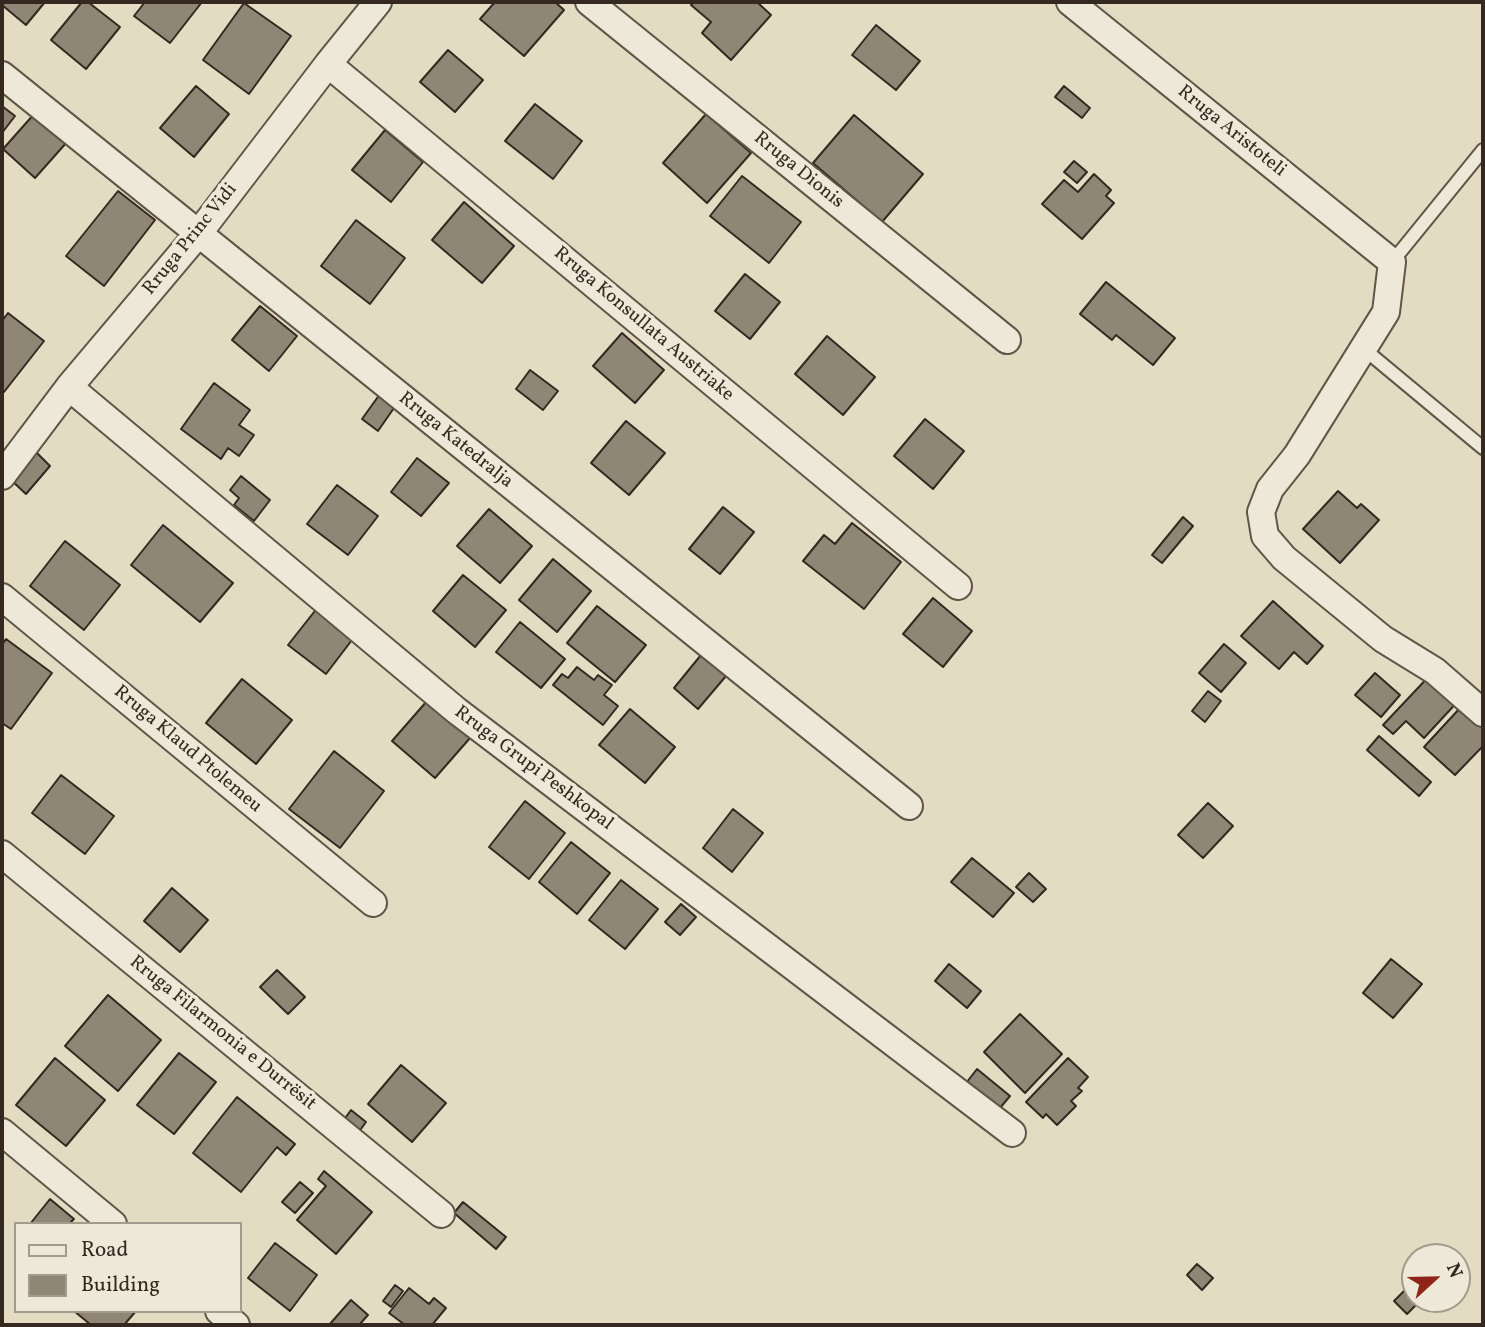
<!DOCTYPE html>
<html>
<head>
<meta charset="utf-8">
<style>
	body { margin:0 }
	#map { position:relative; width:1485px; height:1327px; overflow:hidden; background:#e4dcc2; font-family:Vollkorn,serif }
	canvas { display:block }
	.frame { position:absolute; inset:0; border:4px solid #342821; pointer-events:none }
	.legend { position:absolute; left:14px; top:1222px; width:228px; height:91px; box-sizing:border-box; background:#ede8d7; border:2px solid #a39b8e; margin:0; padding:9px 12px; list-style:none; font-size:21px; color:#342821 }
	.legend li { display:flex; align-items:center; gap:14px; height:35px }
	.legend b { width:35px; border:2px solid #a39b8e }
	.north { position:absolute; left:1401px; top:1243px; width:70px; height:70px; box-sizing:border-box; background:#ede8d7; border:2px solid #a39b8e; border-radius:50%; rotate:68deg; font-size:19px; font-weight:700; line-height:28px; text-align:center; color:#342821 }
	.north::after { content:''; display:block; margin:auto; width:24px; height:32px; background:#8f2418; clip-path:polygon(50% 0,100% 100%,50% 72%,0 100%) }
</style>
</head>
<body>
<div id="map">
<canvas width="1485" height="1327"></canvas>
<div class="frame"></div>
<ul class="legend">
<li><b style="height:9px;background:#ede8d7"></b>Road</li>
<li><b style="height:19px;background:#908675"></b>Building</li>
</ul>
<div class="north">N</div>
</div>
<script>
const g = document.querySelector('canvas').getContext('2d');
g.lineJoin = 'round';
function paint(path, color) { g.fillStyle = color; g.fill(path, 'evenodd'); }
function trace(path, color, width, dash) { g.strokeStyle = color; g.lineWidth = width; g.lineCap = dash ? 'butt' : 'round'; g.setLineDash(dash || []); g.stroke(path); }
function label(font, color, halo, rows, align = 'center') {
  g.font = font + ' Vollkorn,serif'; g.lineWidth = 7; g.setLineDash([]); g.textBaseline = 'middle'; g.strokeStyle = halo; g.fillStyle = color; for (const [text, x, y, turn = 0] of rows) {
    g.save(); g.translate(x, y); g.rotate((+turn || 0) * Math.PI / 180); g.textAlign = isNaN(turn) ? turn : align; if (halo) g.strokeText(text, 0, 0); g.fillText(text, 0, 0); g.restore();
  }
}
const building = new Path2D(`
	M2 2H45L26 25 2 5Z
	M82 2H88L120 27 86 69 51 40Z
	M145 2H202L170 43 134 16Z
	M495 2H555L564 10 524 56 480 19Z
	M694 2H757L771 15 731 60 702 33 711 22 691 5Z
	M244 3 291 36 249 94 203 60Z
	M876 25 920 61 896 90 852 55Z
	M448 50 483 80 455 112 420 82Z
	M196 86 229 114 194 157 160 128Z
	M1064 86 1090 108 1082 118 1055 97Z
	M535 104 582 141 553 179 505 141Z
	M2 106 15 116 2 133Z
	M35 113 67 142 35 178 3 149Z
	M706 114 751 153 707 203 663 163Z
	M854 115 923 174 882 222 813 163Z
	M385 130 423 162 391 202 352 170Z
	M1074 161 1087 172 1077 183 1064 172Z
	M1094 174 1111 190 1106 196 1114 203 1082 239 1042 204 1064 180 1078 192Z
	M742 176 801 222 769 263 710 216Z
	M118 191 155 220 104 286 66 256Z
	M464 202 514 246 482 283 432 240Z
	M356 220 405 258 370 304 321 266Z
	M745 274 780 302 750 339 715 311Z
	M1106 282 1175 338 1153 365 1116 335 1112 340 1080 314Z
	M260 306 297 336 269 371 232 340Z
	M8 313 44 341 4 392 2 391V321Z
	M622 333 664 370 635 403 593 366Z
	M827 336 875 377 843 415 795 374Z
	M530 370 558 391 543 410 516 389Z
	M214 383 250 410 239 425 254 435 239 456 228 448 221 459 181 429Z
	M380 394 396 405 378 431 362 419Z
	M925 419 964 451 933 489 894 456Z
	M626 421 665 453 629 495 591 463Z
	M36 452 50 466 26 494 11 480Z
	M417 458 449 483 421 516 391 492Z
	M241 476 270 500 254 521 234 505 239 498 230 490Z
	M337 485 378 516 348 555 307 524Z
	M1338 491 1357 508 1361 504 1379 520 1340 563 1303 529Z
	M723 507 754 532 720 574 689 549Z
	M489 509 532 546 500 583 457 546Z
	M1183 517 1193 526 1162 563 1152 555Z
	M852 523 901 562 864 609 803 561 824 535 835 544Z
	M163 525 233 583 200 622 131 565Z
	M65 541 120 585 84 630 30 586Z
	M553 559 591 591 557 632 519 600Z
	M463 575 506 610 475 647 433 611Z
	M933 598 972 631 943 667 903 634Z
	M1273 601 1323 646 1307 664 1294 652 1279 669 1241 636Z
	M597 606 646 645 615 682 567 643Z
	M318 607 355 636 326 674 288 645Z
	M520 622 565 659 541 688 496 652Z
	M6 639 52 673 11 729 2 723V645Z
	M1224 644 1246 663 1221 692 1199 673Z
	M701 655 726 676 698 709 674 688Z
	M577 667 594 680 598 675 612 685 604 695 618 706 603 725 553 685 562 674 568 678Z
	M1433 672 1461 698 1424 738 1406 721 1393 734 1383 725Z
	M1375 673 1400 695 1381 717 1355 695Z
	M242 679 292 720 256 764 206 723Z
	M1208 691 1221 701 1205 722 1192 711Z
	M427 701 470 738 435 778 392 741Z
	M1460 708 1478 726 1483 721V746L1455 775 1424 747Z
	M630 709 675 747 645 783 599 745Z
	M1379 736 1431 782 1419 796 1367 750Z
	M334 751 384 791 340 848 289 809Z
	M61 775 114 816 85 854 32 813Z
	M525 801 565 833 529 879 489 847Z
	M1208 803 1233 826 1203 858 1178 835Z
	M733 809 763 833 732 872 703 848Z
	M571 842 610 873 577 914 539 882Z
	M972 858 1014 893 993 917 951 882Z
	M1029 873 1046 889 1033 902 1016 887Z
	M621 880 658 909 625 949 589 920Z
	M172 888 208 920 180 952 144 921Z
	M681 904 696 917 680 935 665 922Z
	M1391 959 1422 984 1393 1018 1363 993Z
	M949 964 981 991 967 1008 935 981Z
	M277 970 305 997 288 1014 260 987Z
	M108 995 161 1040 118 1091 65 1046Z
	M1020 1014 1062 1054 1025 1093 984 1052Z
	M179 1053 216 1082 174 1134 137 1105Z
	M55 1058 105 1100 66 1146 16 1105Z
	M1068 1058 1088 1077 1078 1088 1082 1091 1071 1101 1076 1106 1057 1125 1046 1114 1043 1118 1026 1102Z
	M401 1065 446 1103 412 1142 368 1104Z
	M977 1069 1010 1096 995 1114 963 1087Z
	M237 1097 295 1144 286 1155 277 1147 241 1192 193 1153Z
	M351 1110 366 1122 358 1133 343 1121Z
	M324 1171 372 1212 336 1254 297 1220 326 1186 318 1179Z
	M300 1182 313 1193 295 1213 282 1202Z
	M50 1199 74 1219 69 1224H30Z
	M463 1202 506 1237 496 1249 454 1213Z
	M275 1243 317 1275 290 1311 248 1278Z
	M1197 1264 1213 1278 1202 1290 1187 1275Z
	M1411 1284 1415 1288V1299H1422L1407 1314 1394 1301Z
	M395 1285 403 1291 391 1307 383 1301Z
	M409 1288 429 1304 434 1298 446 1308 432 1325H405L389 1313Z
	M351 1300 368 1315 359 1325H329Z
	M74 1311H136L124 1325H91Z`);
const lane = new Path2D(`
	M1392 262 1483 150
	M1364 349 1483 448`);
const street = new Path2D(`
	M589 2 1007 340
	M1070 2 1392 262 1386 312 1297 455 1270 489 1261 512 1265 536 1284 558 1383 639 1435 671 1483 713
	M328 64 958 586
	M2 75 909 806
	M69 387 457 711 1012 1133
	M2 476 69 387 198 234 328 64 378 2
	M2 597 373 903
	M2 854 441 1214
	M2 1132 113 1224
	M219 1311 236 1325`);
const streetNames = [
	["Rruga Aristoteli",1231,132,39],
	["Rruga Dionis",798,171,39],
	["Rruga Princ Vidi",191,240,-51],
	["Rruga Konsullata Austriake",643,325,40],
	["Rruga Katedralja",455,441,39],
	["Rruga Klaud Ptolemeu",187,750,40],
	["Rruga Grupi Peshkopal",533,769,37],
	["Rruga Filarmonia e Durrësit",222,1034,39]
];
paint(building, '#908675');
trace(building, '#342821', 2);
trace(lane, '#605549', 16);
trace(street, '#605549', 30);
trace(lane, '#ede8d7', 12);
trace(street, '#ede8d7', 26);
label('19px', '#342821', '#ede8d7', streetNames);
</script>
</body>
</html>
